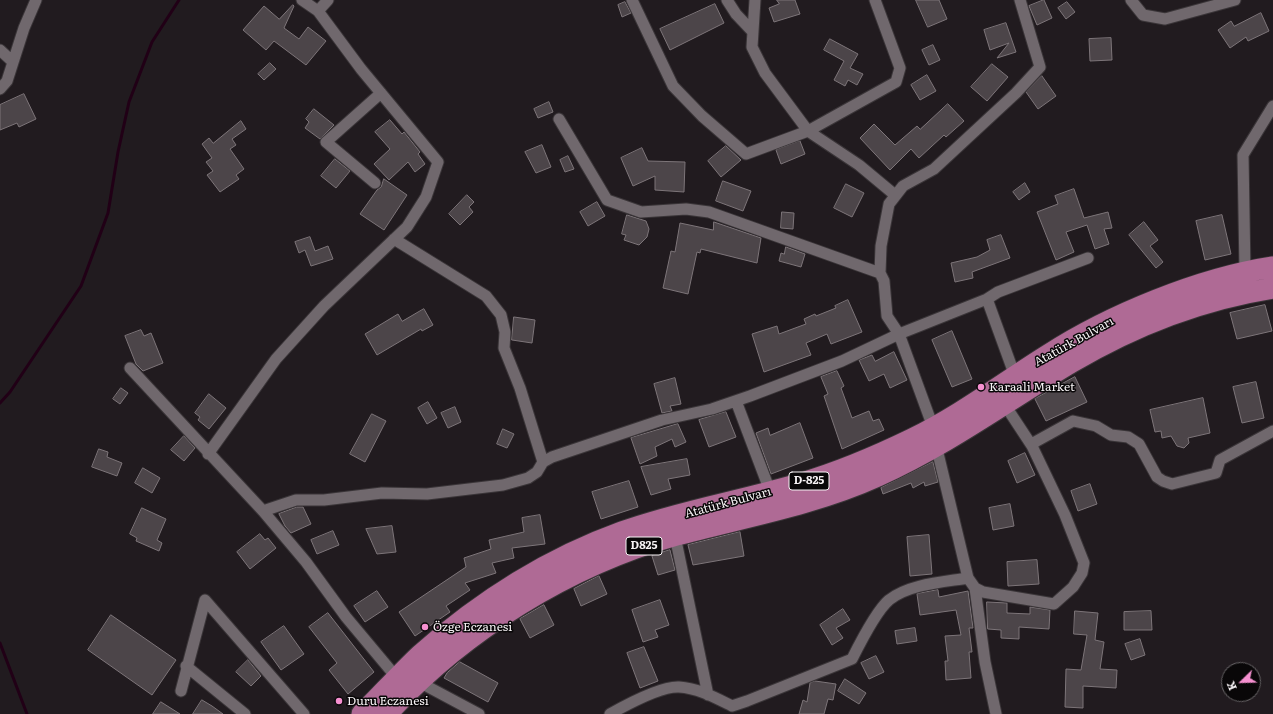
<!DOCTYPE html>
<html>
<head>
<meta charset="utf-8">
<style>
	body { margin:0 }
	#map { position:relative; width:1273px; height:714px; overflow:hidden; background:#211b1f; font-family:Literata,serif }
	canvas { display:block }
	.north { position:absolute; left:1221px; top:662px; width:40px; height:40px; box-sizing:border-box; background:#090708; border:1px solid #686567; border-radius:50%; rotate:247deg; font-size:11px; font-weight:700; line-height:16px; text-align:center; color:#f7f3f5 }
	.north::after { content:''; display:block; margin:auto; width:14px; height:18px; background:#f690d0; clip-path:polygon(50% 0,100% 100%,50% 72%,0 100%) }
</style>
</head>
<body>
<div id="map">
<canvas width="1273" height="714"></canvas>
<div class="north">K</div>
</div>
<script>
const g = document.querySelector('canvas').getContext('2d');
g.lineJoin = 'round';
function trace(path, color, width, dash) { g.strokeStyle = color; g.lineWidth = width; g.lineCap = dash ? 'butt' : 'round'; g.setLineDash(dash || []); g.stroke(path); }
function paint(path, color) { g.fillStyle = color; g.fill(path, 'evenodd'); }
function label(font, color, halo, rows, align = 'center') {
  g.font = font + ' Literata,serif'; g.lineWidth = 3; g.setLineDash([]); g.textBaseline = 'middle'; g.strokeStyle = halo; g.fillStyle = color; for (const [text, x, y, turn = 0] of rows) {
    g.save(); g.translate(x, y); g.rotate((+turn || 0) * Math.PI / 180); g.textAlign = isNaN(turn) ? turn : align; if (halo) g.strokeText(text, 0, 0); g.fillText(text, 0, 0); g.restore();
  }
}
const stream = new Path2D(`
	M0 403 10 392 81 286 108 213 118 152 129 102 152 42 179 0
	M0 643 27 714`);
const building = new Path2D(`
	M777 0H795L800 14 774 22 769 8 779 4Z
	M916 0H939L947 19 928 27Z
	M1044 0 1052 18 1037 25 1029 6Z
	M625 2 631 13 622 17 618 5Z
	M1067 2 1075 12 1066 19 1058 8Z
	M715 4 724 23 670 50 660 29Z
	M293 5 294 6 284 28 299 39 308 27 326 41 306 65 274 41 266 50 243 30 264 6 279 19Z
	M1261 13 1269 31 1248 41 1246 37 1230 48 1218 30 1231 21 1234 26Z
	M1006 23 1016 52 997 58 1009 43 990 50 984 30Z
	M1111 38 1112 60 1090 61 1089 39Z
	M830 39 858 54 850 68 863 74 857 85 848 80 845 86 834 80 844 61 824 50Z
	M933 45 940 60 929 65 922 50Z
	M270 63 276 69 264 80 258 74Z
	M992 64 1008 77 987 101 971 87Z
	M927 75 936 91 920 100 911 85Z
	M1042 76 1056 96 1038 109 1026 92Z
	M24 94 36 119 19 127 17 123 0 130V105Z
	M549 102 553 112 538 118 534 109Z
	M948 104 964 121 946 137 944 135 919 158 911 149 890 170 860 138 874 124 895 145 917 126 920 129Z
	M314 109 334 125 320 139 305 128 309 122 306 119Z
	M390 120 402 134 404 132 420 152 418 154 425 164 415 172 408 162 389 180 374 164 390 149 375 132Z
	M241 121 246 129 232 139 236 145 230 149 244 169 236 175 239 179 220 192 207 175 213 171 206 162 212 158 202 144 209 138 213 143Z
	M800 141 805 154 781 164 776 150Z
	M542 145 551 167 536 173 525 152Z
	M726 146 741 160 721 177 708 161Z
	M642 148 648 161 685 162 684 192 655 190V176L633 186 621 158Z
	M568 156 574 169 565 172 560 160Z
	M335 159 350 171 336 188 321 176Z
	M384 179 407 195 384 230 360 214 377 190 381 187Z
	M723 181 751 191 743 211 716 201Z
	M1025 183 1030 192 1019 200 1013 192Z
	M846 184 864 193 852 217 834 208Z
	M1074 189 1084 218 1108 212 1112 228 1104 229 1109 244 1095 249 1087 225 1066 232 1074 252 1056 260 1037 212 1058 204 1055 196Z
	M467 195 474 202 469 207 473 212 460 225 449 214Z
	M597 202 605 216 588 226 580 212Z
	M782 212 794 213 793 229 781 228Z
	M627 215 646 221 649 229 647 237 639 245 624 240 626 235 622 234Z
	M1222 215 1231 254 1205 260 1196 221Z
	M714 222 761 238 757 263 701 249 700 253 697 252 688 294 663 288 671 251 675 252 680 223 713 230Z
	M1144 222 1158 240 1150 246 1163 262 1156 268 1129 235Z
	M1001 235 1010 258 972 272 973 278 955 282 951 263 977 257 990 250 987 240Z
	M310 237 315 251 328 246 333 259 311 266 305 250 299 253 295 242Z
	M786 247 805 254 801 267 779 261 781 253 784 254Z
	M848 300 862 332 831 344 827 334 806 343 811 355 764 372 752 334 777 326 779 334 806 324 804 319 815 314 816 316 836 308 835 306Z
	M1265 305 1272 331 1237 339 1230 313Z
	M424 309 433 325 422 331 421 329 377 355 365 334 398 314 402 321Z
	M514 317 535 320 532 343 512 340Z
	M141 330 144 336 151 333 163 363 143 371 136 364 125 336Z
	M952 331 972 379 952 387 932 340Z
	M894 352 907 380 890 388 884 374 869 381 859 360 872 355 875 361Z
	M837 371 844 386 841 388 852 418 869 411 873 421 879 419 884 430 842 449 824 396 828 394 821 377Z
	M1075 377 1087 402 1046 421 1035 399Z
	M675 378 681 404 670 406 672 411 662 413 654 384Z
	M1256 382 1264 418 1242 423 1233 387Z
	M121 388 128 393 120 404 113 399Z
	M209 394 226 408 209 429 198 420 200 417 195 413Z
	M1203 398 1210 433 1188 438 1189 443 1184 448 1177 446 1171 436 1162 438 1161 431 1155 432 1150 410Z
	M428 402 437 418 427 424 418 408Z
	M455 407 461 422 448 428 441 413Z
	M726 412 736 437 709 447 699 420Z
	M372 414 386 421 365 462 350 454Z
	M800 423 813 458 771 474 756 433 768 428 770 435Z
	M678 424 686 442 675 447 672 439 655 447 657 456 640 464 631 438Z
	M503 429 514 434 507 448 497 444Z
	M184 436 195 448 184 461 171 450Z
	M99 449 108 452 107 457 122 463 117 476 92 467Z
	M1025 453 1035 475 1017 483 1008 461Z
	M687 459 690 475 668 479 671 489 651 495 641 467Z
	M933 462 938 482 925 486 924 482 913 488 911 483 883 494 881 488Z
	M143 468 160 478 152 493 135 483Z
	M629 481 638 507 601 519 592 492Z
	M1090 484 1097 504 1078 511 1071 491Z
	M1010 504 1014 526 993 530 989 508Z
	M297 507H303L311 524 291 533 285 526 279 514Z
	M142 508 166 519 157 540 162 543 159 551 136 541 137 538 130 534Z
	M540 515 545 544 512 548 514 558 492 563 496 573 465 583 470 590 446 606 450 612 415 636 399 612 466 567 464 558 491 549 489 540 524 532 522 518Z
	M392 526 396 552 377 554 366 529Z
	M333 531 339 545 317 554 311 540Z
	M740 532 744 556 693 565 688 545Z
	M260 534 265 540 268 538 276 548 250 569 237 552Z
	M929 535 932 574 910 576 907 537Z
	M670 550 675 570 658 575 652 556Z
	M1037 560 1039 584 1008 586 1007 562Z
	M599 576 607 594 581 606 574 589Z
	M938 590 939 597 968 591 973 628H969L972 652H969L971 678 946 680 945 661H948L945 636 961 635 956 610 920 615 917 594Z
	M377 591 388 607 365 622 354 606Z
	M660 600 669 625 655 630 658 637 643 642 632 610Z
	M987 602 1007 603V613L1030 614V607L1050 610 1049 629 1019 627V639L1001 638V630L988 629Z
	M544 605 554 625 530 638 520 619Z
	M843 609 850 620 836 628 843 638 832 645 820 625Z
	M1075 611 1098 613 1095 640 1104 642 1100 669 1117 670 1116 688 1083 686V708L1065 707 1066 669 1081 670 1087 635 1074 634Z
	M1151 611 1152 630H1124V612Z
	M328 613 374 672 348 694 329 670 337 663 309 627Z
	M111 615 176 660 152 695 88 650Z
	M284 626 304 654 281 670 261 642Z
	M915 628 917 641 897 644 895 631Z
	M1140 639 1145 655 1131 660 1125 644Z
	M644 647 658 681 640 688 627 653Z
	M876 656 884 672 869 679 861 663Z
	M248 660 261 676 251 686 236 672Z
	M460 662 498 683 488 702 444 678 447 673Z
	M845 679 866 693 859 704 838 691Z
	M815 681 836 684 833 700 828 699 824 714H799L803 700 807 702 810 683Z
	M202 700 212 706 223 714H193Z
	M161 702 180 714H153Z`);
const street = new Path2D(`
	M632 0 673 86 702 116 746 154 808 131 896 82 900 68 875 0
	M727 0 736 14 753 32
	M755 0 752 47 765 73 808 131 859 165 895 195
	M1131 0 1143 15 1165 19 1235 0
	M318 11 328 0
	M0 50 13 62
	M0 89 7 81 24 28 36 0
	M559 119 607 200 641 212 686 209 709 212 880 273
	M375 183 326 142 381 93
	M394 239 486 296 501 315 505 332 504 348 520 388 543 462
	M1245 272 1243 155 1273 106
	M987 299 1015 376
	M130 368 263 511 306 562 346 617 397 678
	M736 401 770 491
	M933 427 899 334 887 316 884 281 880 273 881 246 889 204 903 186 934 169 1016 93 1040 67 1020 0
	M936 445 968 578 975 588 983 592 1054 604 1073 587 1082 573 1084 563 1065 515 1032 446 1005 405
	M1032 446 1035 442 1073 421 1096 426 1111 435 1128 437 1139 444 1157 477 1163 481 1172 484 1216 473 1220 460 1273 431
	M208 454 276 359 324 306 407 227 426 197 438 162 361 69 318 11 302 0
	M263 511 296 500H324L382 493 427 494 503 485 528 478 537 472 543 462 552 457 662 420 712 409 750 396 842 361 899 334 987 299 998 292 1088 258
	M675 536 708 695
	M975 588 985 662 996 714
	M186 666 245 714
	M419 682 479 714
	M181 691 205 600 304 714
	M610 714C626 705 661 686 679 687 698 688 716 698 732 706L747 701 852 659C860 643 876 611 889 600 909 584 944 582 968 578`);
const highway = new Path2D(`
	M362 714C382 694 400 674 420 655 480 602 547 559 622 532 680 511 742 501 802 483 839 472 877 456 912 439 960 416 1003 383 1048 355 1110 315 1200 278 1273 267
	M387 714C462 631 569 565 677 535 745 517 814 505 878 476 947 445 1008 400 1072 362 1133 326 1203 299 1273 288`);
const markers = [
	[981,387,4,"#f690d0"],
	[425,627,4,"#f690d0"],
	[339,701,4,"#f690d0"]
];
const shields = [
	[809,481,40],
	[644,546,36]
];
const shieldNames = [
	["D-825",809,481],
	["D825",644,546]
];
const streetNames = [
	["Atatürk Bulvarı",1074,342,-29],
	["Atatürk Bulvarı",728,503,-15]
];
const poiNames = [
	["Karaali Market",989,387],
	["Özge Eczanesi",433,627],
	["Duru Eczanesi",347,701]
];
trace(stream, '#210016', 3);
paint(building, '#4c4549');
trace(building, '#7d7579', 1);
trace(street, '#3a3538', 13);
trace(highway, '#3a3538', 23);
trace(street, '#70686d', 11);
trace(highway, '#af6a95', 21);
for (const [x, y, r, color] of markers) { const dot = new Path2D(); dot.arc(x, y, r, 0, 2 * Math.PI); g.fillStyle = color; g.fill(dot); trace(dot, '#090708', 1.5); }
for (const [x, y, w] of shields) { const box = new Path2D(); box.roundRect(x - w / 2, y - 9, w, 18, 3); g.fillStyle = '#090708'; g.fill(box); trace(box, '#f7f3f5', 1); }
label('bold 11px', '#f7f3f5', null, shieldNames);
label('12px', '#f7f3f5', '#090708', streetNames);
label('12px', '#f7f3f5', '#090708', poiNames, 'left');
</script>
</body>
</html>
